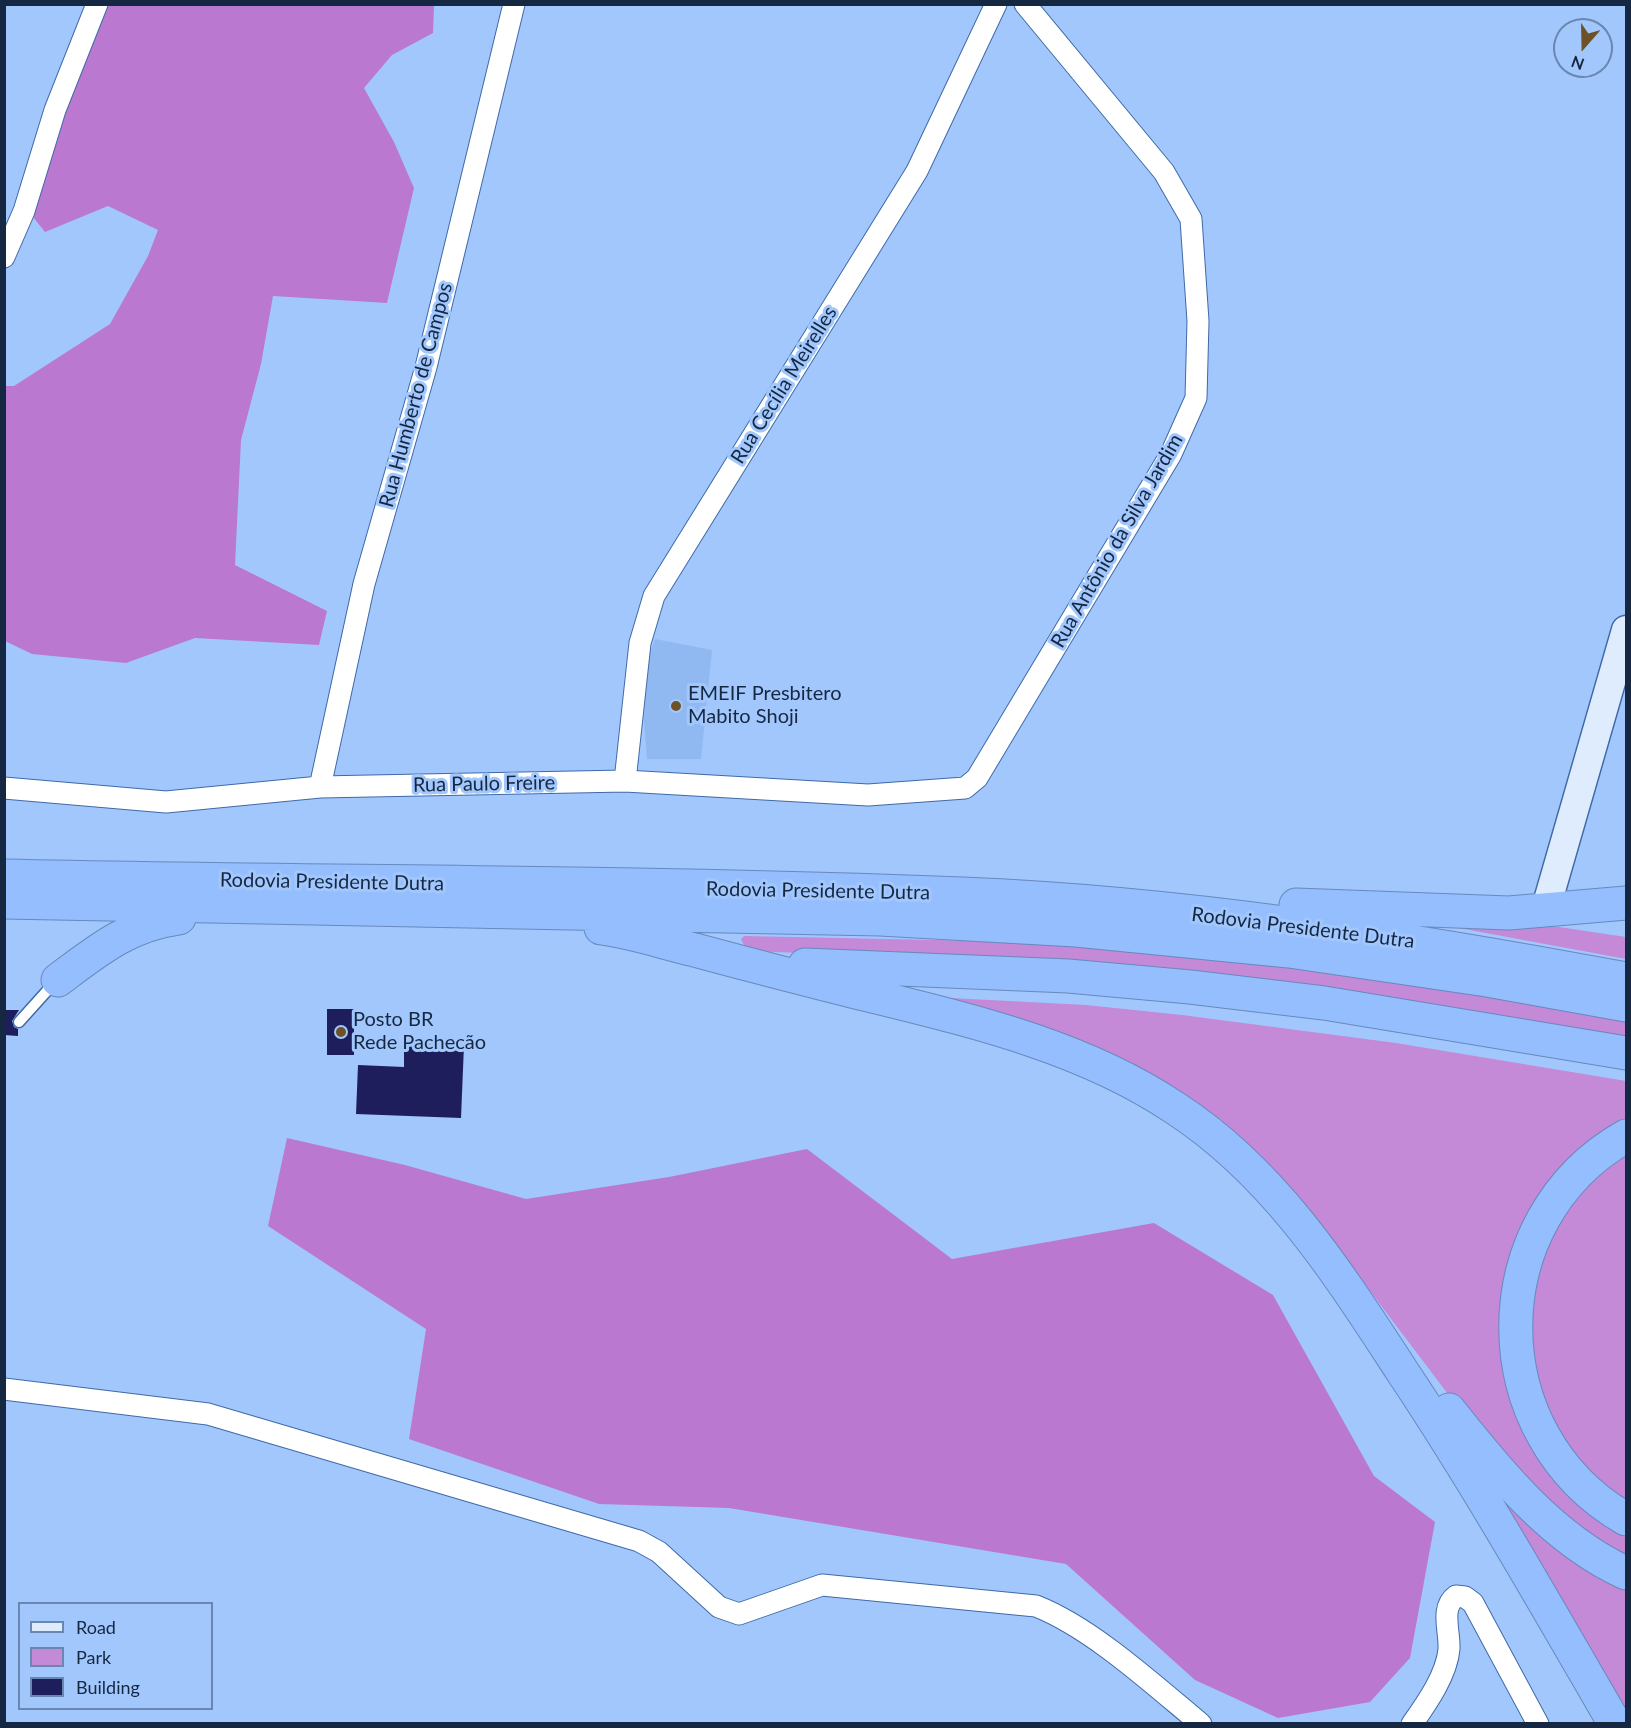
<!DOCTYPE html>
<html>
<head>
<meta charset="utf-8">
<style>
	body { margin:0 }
	#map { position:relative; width:1631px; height:1728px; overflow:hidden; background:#a2c7fd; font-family:Lato,sans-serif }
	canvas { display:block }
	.frame { position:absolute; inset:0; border:6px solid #152741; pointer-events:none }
	.legend { position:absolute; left:18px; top:1602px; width:195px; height:108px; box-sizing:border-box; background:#a2c7fd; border:2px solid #6a87b2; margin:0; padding:8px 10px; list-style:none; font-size:18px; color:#152741 }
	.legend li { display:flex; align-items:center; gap:12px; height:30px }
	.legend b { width:30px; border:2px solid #6a87b2 }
	.north { position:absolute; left:1553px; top:18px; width:60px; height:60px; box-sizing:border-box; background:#a2c7fd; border:2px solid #6a87b2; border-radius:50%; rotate:200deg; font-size:16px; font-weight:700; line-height:24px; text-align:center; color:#152741 }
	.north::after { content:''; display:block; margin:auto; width:21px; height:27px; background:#6e5225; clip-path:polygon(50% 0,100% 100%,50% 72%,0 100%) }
</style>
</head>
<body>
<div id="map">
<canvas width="1631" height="1728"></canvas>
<div class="frame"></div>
<ul class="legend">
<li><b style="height:8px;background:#dfecfe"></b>Road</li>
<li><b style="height:16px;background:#c489d7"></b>Park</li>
<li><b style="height:16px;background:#1f1e5d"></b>Building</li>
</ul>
<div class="north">N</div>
</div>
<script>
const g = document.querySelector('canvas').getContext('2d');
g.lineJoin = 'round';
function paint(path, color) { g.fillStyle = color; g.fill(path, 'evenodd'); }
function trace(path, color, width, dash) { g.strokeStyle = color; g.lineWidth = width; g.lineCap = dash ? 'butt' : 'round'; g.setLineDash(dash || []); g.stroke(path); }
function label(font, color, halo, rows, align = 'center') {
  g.font = font + ' Lato,sans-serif'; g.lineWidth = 6; g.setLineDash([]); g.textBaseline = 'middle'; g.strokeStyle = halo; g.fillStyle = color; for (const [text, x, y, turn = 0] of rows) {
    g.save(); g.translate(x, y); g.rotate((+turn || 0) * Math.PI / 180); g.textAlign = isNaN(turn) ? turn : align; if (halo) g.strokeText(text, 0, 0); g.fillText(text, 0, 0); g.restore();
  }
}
const built = new Path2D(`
	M655 639 712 650 701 759H647L644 721 646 664Z`);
const green = new Path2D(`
	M1532 923 1626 937V959L1448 926Z
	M744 936 1031 942 1296 968 1397 982 1626 1020V1042L859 955 747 951 741 939Z
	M912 996 1086 1005 1182 1015 1396 1043 1626 1081V1127L1551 1194 1511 1367 1626 1528V1563L1608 1553 1485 1443 1317 1221 1245 1144Z
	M1626 1151V1502L1578 1464 1537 1390 1529 1306 1547 1241 1579 1189Z
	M1485 1484 1626 1583V1721Z`);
const forest = new Path2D(`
	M102 5H434L433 33 392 55 364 88 394 142 414 188 387 303 273 296 261 364 241 440 235 565 327 611 319 645 195 638 126 663 32 654 5 641 4 386H14L110 324 148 256 158 230 108 206 45 232 29 212Z
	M287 1138 405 1165 526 1199 669 1177 807 1149 952 1259 1154 1223 1273 1295 1374 1476 1435 1522 1410 1658 1370 1702 1278 1718 1195 1680 1066 1564 729 1508 599 1504 409 1439 426 1329 268 1226Z`);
const building = new Path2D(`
	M327 1009H354V1055H327Z
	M4 1010H19L12 1021 14 1027 18 1029V1036L4 1035Z
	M404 1043 464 1045 461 1118 356 1114 358 1065 404 1067Z`);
const lane = new Path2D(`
	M19 1022 55 982`);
const street = new Path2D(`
	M4 257 24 211 55 110 97 4
	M625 781 640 643 654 596 917 171 996 4
	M320 787 364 584 426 367 514 4
	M4 788 166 802 320 787 625 781 868 795 965 788 977 778 1171 454 1196 398 1198 321 1191 219 1164 172 1025 4
	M4 1389 208 1414 639 1541 659 1552 719 1607 739 1614 822 1585 1036 1606C1092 1628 1154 1685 1201 1724
	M1412 1724C1427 1703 1447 1674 1449 1649 1450 1631 1440 1608 1456 1596L1465 1597 1473 1603 1538 1724`);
const secondary = new Path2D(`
	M1545 911 1626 630`);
const highway = new Path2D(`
	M4 876C323 883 643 881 962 894 1185 903 1407 938 1626 979
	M4 902 880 919 1076 930 1289 951 1487 980 1626 1005
	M1296 905 1509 913 1626 903
	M601 928C633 932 664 943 695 950 746 964 797 977 848 990 960 1018 1078 1043 1175 1108 1275 1173 1338 1273 1402 1371 1478 1485 1546 1605 1615 1724
	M805 965 1068 976 1190 987 1324 1003 1626 1053
	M58 980C98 950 128 925 179 918
	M1626 1136C1479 1219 1479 1435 1626 1519
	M1449 1410C1498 1472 1553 1540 1626 1573`);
const markers = [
	[676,706,6,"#6e5225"],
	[341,1032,6,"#6e5225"]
];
const streetNames = [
	["Rua Cecília Meirelles",784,385,-58],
	["Rua Humberto de Campos",416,395,-75],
	["Rua Antônio da Silva Jardim",1117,541,-60],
	["Rua Paulo Freire",484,784,-1],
	["Rodovia Presidente Dutra",332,882,1],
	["Rodovia Presidente Dutra",818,891,1],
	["Rodovia Presidente Dutra",1303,928,7]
];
const poiNames = [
	["EMEIF Presbitero",688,694],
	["Mabito Shoji",688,717],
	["Posto BR",353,1020],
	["Rede Pachecão",353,1043]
];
paint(built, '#90b8f1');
paint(green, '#c489d7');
paint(forest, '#bb78d0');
paint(building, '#1f1e5d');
trace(lane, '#3f6aa7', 13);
trace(street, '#3f6aa7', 23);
trace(secondary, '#3f6aa7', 31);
trace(highway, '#6889bb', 35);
trace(lane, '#fff', 10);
trace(street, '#fff', 21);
trace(secondary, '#dfecfe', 28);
trace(highway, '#94befd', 33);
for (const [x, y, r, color] of markers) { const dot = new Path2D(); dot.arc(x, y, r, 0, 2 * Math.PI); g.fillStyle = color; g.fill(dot); trace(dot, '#a2c7fd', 2); }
label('20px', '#152741', '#a2c7fd', streetNames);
label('20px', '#152741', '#a2c7fd', poiNames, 'left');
</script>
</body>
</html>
